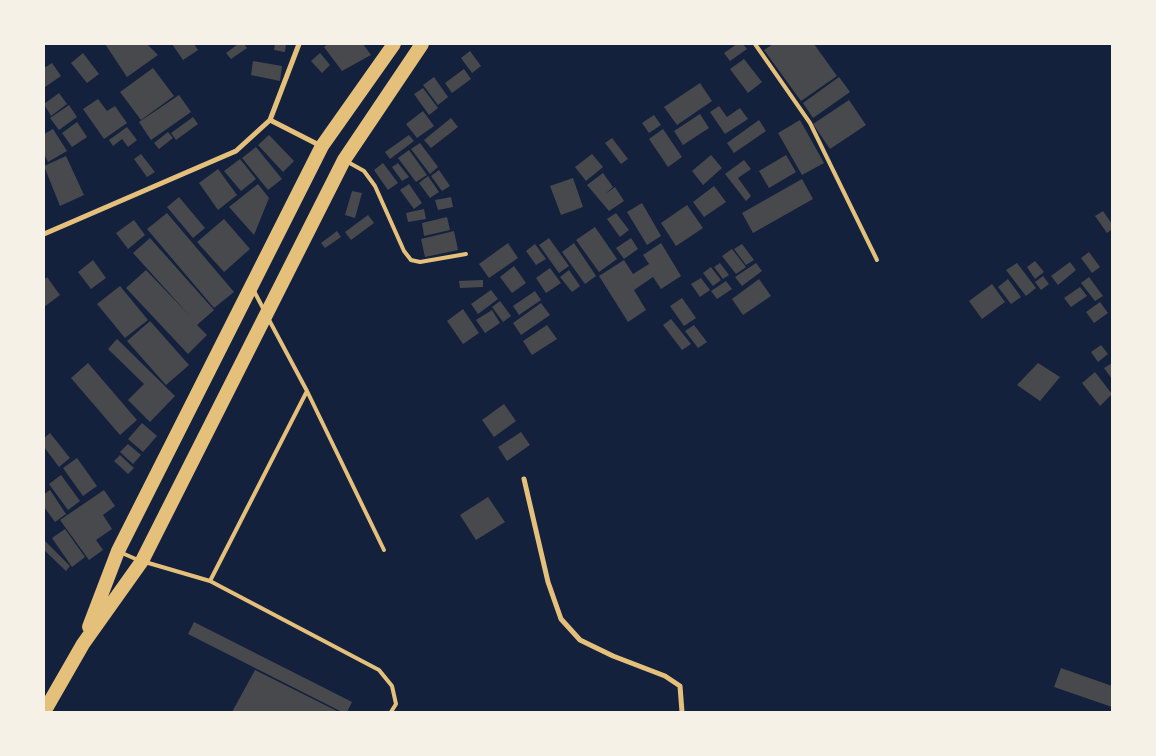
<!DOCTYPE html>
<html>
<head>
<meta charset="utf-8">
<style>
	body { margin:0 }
	#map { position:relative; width:1156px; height:756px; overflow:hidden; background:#14213d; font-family:Helvetica,sans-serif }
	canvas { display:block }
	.frame { position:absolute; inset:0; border:45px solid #f6f1e7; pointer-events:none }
</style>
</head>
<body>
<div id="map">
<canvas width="1156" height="756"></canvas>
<div class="frame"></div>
</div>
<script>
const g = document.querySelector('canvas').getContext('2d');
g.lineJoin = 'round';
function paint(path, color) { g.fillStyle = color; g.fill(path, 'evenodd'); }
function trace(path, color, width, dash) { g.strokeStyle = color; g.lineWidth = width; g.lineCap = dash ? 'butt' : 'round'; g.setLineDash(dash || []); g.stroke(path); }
const building = new Path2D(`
	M105 44H147L158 55 127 77Z
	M172 44H194L198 50 183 60Z
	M238 44H244L247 48 231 59 226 53Z
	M275 44H286L285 52 274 50Z
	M328 44H363L371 55 342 71 324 47Z
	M737 44H743L747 49 730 61 724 53Z
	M773 44H814L837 76 801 101 764 50Z
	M470 51 481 66 472 73 461 58Z
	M83 53 99 74 87 83 71 63Z
	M320 53 330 65 322 73 311 61Z
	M744 59 762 82 748 93 730 69Z
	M253 61 282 66 280 81 251 75Z
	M52 63 61 76 45 87 44 68Z
	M153 68 174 96 141 120 120 92Z
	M464 69 471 79 452 93 445 83Z
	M434 77 448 97 438 105 423 85Z
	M839 77 850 92 813 118 803 103Z
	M700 83 712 101 677 125 664 107Z
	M423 88 438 108 429 115 414 94Z
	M59 93 67 104 51 116 44 104Z
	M179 95 191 112 151 140 139 122Z
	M98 99 107 111 115 106 127 123 104 139 83 109Z
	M849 100 866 125 830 149 813 124Z
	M69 105 77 117 59 130 50 118Z
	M719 106 727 117 740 108 748 119 725 134 710 112Z
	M423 111 434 126 417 138 406 124Z
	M700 114 709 128 683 145 674 131Z
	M654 115 661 125 649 133 642 123Z
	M193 117 198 124 176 140 171 133Z
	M451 118 458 127 431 148 424 140Z
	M759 120 766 131 734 153 727 143Z
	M800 120 824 163 802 175 778 133Z
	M77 122 87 137 72 147 62 133Z
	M127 127 137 140 128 147 122 139 113 146 109 140Z
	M53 129 67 151 48 162 44 154V134Z
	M663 129 682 157 668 167 649 139Z
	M168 132 173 138 159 149 154 143Z
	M269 135 294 161 283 172 258 145Z
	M409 135 414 141 390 159 385 152Z
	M612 138 628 159 621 164 605 143Z
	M420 143 438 167 430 174 411 149Z
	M256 147 282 179 268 190 242 158Z
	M409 150 427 175 416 182 398 158Z
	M141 154 155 172 147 177 134 159Z
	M592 154 603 167 586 181 575 167Z
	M711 155 722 168 703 185 692 171Z
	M786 155 796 172 769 188 759 171Z
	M66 156 84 195 60 206 44 166Z
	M240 159 256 179 241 191 224 171Z
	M744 160 751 169 738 178 751 196 746 201 725 174Z
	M383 163 398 183 388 190 374 170Z
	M398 163 409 177 402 181 392 167Z
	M218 169 237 195 218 210 199 183Z
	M439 170 450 186 442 191 431 176Z
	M603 173 613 187 605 194 615 187 624 201 609 211 587 185Z
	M428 176 439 192 430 198 419 183Z
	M573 178 583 207 561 215 550 186Z
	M802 179 813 199 753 233 742 213Z
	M258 184 269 198 254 235 229 207Z
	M409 184 422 203 414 209 400 190Z
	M714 186 726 202 704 217 693 202Z
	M352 191 362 193 355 218 345 215Z
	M179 197 205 228 193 238 167 207Z
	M451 197 453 207 438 210 435 200Z
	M642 203 661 236 647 245 627 212Z
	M687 205 703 228 676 246 661 223Z
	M424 209 426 219 408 222 406 213Z
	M1103 211 1112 224V229L1107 233 1095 216Z
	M167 213 234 292 214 308 147 229Z
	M616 213 629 230 620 237 607 219Z
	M368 215 374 223 351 240 345 232Z
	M447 217 450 230 424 236 422 223Z
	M224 219 250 249 224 272 197 242Z
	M134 220 145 235 128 249 116 233Z
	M595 227 617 259 599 272 576 240Z
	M337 231 341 237 325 248 321 243Z
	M454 231 458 250 425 257 421 239Z
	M150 238 214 310 197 325 207 335 188 354 126 288 146 270 190 316 133 253Z
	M549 238 569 266 559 273 539 245Z
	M631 238 638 249 624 259 616 248Z
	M508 243 518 258 489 278 479 264Z
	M574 243 596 276 585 284 562 252Z
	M661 243 681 276 661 289 653 277 634 290 646 310 628 322 599 276 624 260 633 274 649 264 643 255Z
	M535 244 546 259 536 265 526 251Z
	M742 244 754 260 746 265 734 249Z
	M732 249 746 267 736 274 722 256Z
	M1089 252 1100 267 1092 273 1081 258Z
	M93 260 106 278 91 289 78 272Z
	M1035 261 1044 272 1035 279 1027 267Z
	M1070 262 1076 270 1058 285 1051 276Z
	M720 263 729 275 723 279 714 267Z
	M756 263 762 271 742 286 735 277Z
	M1017 263 1036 288 1026 296 1006 270Z
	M514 266 526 283 512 293 500 277Z
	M711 267 721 280 713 286 703 273Z
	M550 268 561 283 546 293 536 278Z
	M569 270 580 286 572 292 560 277Z
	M1043 276 1049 284 1041 290 1035 282Z
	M47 277 60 295 44 307V280Z
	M1089 277 1103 296 1095 301 1081 283Z
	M701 278 710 290 700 297 691 284Z
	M759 279 771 296 743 315 732 299Z
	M1008 279 1021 297 1011 304 998 287Z
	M483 280V287L460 288 459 281Z
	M726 281 732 289 717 299 711 291Z
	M992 284 1005 302 982 319 969 301Z
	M120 286 148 320 125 338 97 304Z
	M1080 287 1087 296 1071 307 1064 298Z
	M491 290 498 299 478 314 471 304Z
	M535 291 541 300 519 315 513 306Z
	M682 298 696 318 684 326 670 306Z
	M500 301 511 316 503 322 492 307Z
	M1100 302 1108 313 1094 323 1086 312Z
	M541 303 550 315 521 335 513 323Z
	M463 309 479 333 463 344 447 321Z
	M492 310 500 323 485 333 476 320Z
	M671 319 691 344 682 350 663 325Z
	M150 321 189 365 166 385 127 341Z
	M547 325 557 339 532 355 523 341Z
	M694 325 707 342 698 348 685 331Z
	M117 339 175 396 150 422 128 400 144 384 108 349Z
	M1101 345 1108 354 1098 362 1091 352Z
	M88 363 137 420 120 435 71 378Z
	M1038 363 1060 377 1040 401 1017 385Z
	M1112 363V379L1104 368Z
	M1095 372 1112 394 1100 406 1082 383Z
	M504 404 516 421 494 437 482 420Z
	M142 423 157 436 143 452 128 439Z
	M521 432 530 445 507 461 498 447Z
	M50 433 70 458 59 467 44 447V438Z
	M128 444 141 455 133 464 120 452Z
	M120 455 134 468 128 474 114 461Z
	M77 458 97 486 83 496 63 468Z
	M61 475 80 501 68 510 49 484Z
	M50 490 66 514 55 522 44 507V494Z
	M104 490 115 506 103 515 112 529 96 540 103 550 89 560 60 520Z
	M488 497 505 522 476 540 460 515Z
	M65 529 85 557 72 567 52 538Z
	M45 541 70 566 66 571 44 550Z
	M194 622 352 702 347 712H342L188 634Z
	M1061 668 1112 686V707L1054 687Z
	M255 670 339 712H232Z`);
const service = new Path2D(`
	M755 44 810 123 877 260
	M346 161 364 171 375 186 404 251 411 260 420 262 466 254
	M254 291 265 312
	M307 391 384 550
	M122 553 138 560
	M145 562 210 581 379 670 392 686 396 704 391 712
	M210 581 307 391 268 318`);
const minor = new Path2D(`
	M270 120 299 44
	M44 234 236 151 270 120 321 146
	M524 479 548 582 561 619 580 640 613 656 665 676 680 686 682 712`);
const trunk = new Path2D(`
	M89 627 118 551 322 146 394 44
	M44 712 83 644 142 561 344 160 422 44`);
paint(building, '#48494c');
trace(service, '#e5c07b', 4);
trace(minor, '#e5c07b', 5);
trace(trunk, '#e5c07b', 14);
</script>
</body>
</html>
